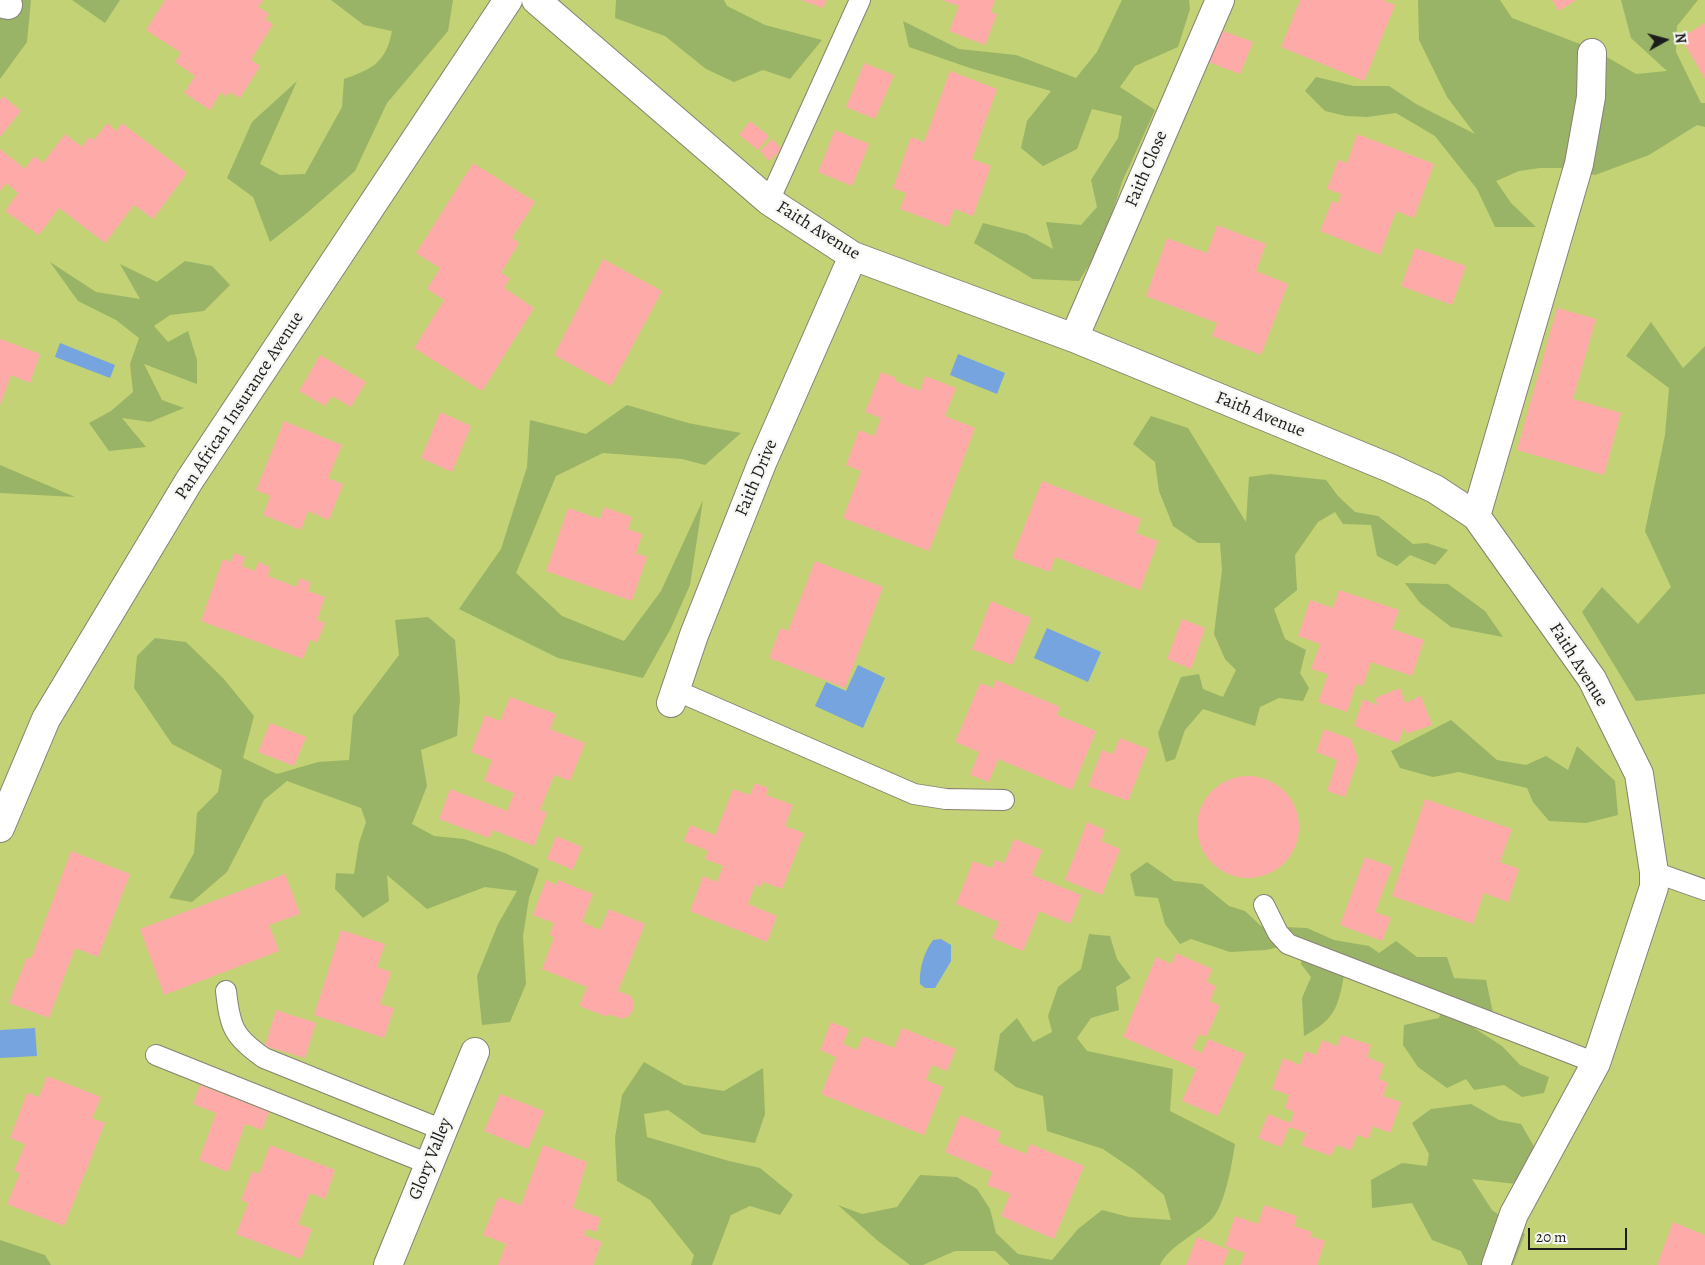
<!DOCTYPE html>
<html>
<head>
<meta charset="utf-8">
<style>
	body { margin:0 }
	#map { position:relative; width:1705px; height:1265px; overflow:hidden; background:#f5e4d1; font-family:Alegreya,serif }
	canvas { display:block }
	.north { position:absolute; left:1640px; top:15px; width:50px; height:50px; -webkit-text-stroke:4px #f6f6f2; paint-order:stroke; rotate:83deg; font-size:14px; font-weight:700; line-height:20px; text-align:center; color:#1c1c1c }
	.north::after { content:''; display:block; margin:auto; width:18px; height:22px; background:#1c1c1c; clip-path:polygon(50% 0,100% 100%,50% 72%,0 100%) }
	.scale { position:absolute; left:1528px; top:1228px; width:99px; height:22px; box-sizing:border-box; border:2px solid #1c1c1c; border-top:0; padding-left:6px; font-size:15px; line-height:18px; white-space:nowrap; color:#1c1c1c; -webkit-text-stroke:4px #f6f6f2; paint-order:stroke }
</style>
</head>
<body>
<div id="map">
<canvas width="1705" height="1265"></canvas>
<div class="north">N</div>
<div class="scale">20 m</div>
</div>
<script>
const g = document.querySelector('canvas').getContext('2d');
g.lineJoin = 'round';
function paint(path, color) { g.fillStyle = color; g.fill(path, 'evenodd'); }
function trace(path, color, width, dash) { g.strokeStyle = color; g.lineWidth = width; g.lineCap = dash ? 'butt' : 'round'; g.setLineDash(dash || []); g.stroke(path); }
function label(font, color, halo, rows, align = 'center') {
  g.font = font + ' Alegreya,serif'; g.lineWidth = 4.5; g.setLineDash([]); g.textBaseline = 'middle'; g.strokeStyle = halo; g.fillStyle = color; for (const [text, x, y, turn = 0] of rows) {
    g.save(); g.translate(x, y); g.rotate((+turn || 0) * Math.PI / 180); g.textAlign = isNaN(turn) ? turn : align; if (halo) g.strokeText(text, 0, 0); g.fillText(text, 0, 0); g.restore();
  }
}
const green = new Path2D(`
	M0 0H1705V1265H0Z`);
const forest = new Path2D(`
	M0 0H31L27 42 0 79Z
	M72 0H120L105 23Z
	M331 0H453L448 31 387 103 355 171 307 213 270 242 253 197 227 178 252 122 297 81 260 164 280 175 305 174 342 107 344 79C372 69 386 63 392 31L364 25Z
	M616 0H724L727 6 765 25 822 40 790 79 763 70 734 82 706 69 665 36 615 18Z
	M1122 0H1189L1190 9 1178 47 1135 66 1120 87 1155 110 1122 182 1103 243 1079 281 1033 279 974 243 983 223 1026 234 1053 249 1046 222 1081 225 1097 207 1091 180 1118 138 1122 116 1092 109 1077 149 1043 166 1021 148 1027 121 1051 91 970 68 909 47 903 21 959 49 1016 55 1076 78 1097 52Z
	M1418 0H1500L1512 18 1593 49 1636 74 1667 71 1631 38 1621 0H1698L1677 26 1676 52 1701 103H1705V127L1697 125 1649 155 1595 175 1561 168H1540L1519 171 1496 181 1511 203 1536 227H1495L1477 189 1435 136 1396 113 1367 117 1346 116 1325 111 1305 91 1316 77 1354 86H1389L1416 104 1475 134 1447 97 1419 40Z
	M185 261 212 266 230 285 204 311 170 315 154 326 168 342 188 331 197 360V384L144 364 162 400 184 408 150 422 122 418 146 447 109 451 89 423 111 411 133 392 130 364 139 338 116 320 78 301 50 262 96 292 140 299 120 264 157 282Z
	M1651 322 1683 368 1705 346V694L1636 701 1582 612 1602 587 1638 624 1671 587 1645 531 1665 435 1669 388 1626 356Z
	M627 405 688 423 741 433 705 465 682 459 603 453 556 476 516 573 562 616 624 641 661 591 703 500 690 585 671 628 643 678 558 658 459 609 501 549 527 467 530 420 586 434Z
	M1151 416 1188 428 1246 522 1249 477 1270 474 1326 480 1338 496 1355 512 1378 516 1413 544 1427 543 1448 550 1435 565 1410 555 1397 566 1377 556 1371 525 1343 524 1335 512 1318 522 1295 555 1297 590 1274 609 1285 639 1306 650 1300 673 1309 688 1303 701 1279 698 1260 707 1255 726 1203 709 1185 730 1175 759 1166 762 1158 733 1181 677 1199 674 1203 689 1223 697 1236 670 1225 659 1214 634 1222 570 1220 543H1198L1173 526 1159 491 1155 462 1133 444Z
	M0 465 75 497 0 493Z
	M1405 583 1448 584 1485 611 1503 637 1451 627 1420 603Z
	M428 617 455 640 460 699 457 736 421 750 427 786 412 824 434 836 464 839 505 853 539 869 529 898 523 936 526 984 510 1022 482 1025 477 976 498 924 517 891 485 887 427 909 387 875 389 901 363 918 335 889 336 873 354 874 359 843 366 822 361 808 287 781 264 800 227 872 192 902 169 898 194 853 197 813 218 792 222 770 172 744 134 688 137 656 155 638 186 642 223 678 254 716 243 758 277 774 318 762 349 760 353 716 399 655 395 620Z
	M1451 720 1497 760 1526 765 1546 756 1568 770 1577 746 1615 781 1618 815 1586 823 1549 821 1533 802 1527 788 1459 772 1433 777 1400 768 1391 751Z
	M1147 862 1174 881 1202 884 1229 906 1245 911 1261 926 1307 928 1334 940 1369 946 1379 953 1396 941 1417 957H1447L1454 978 1486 980 1493 1013 1471 1026 1502 1046 1520 1065 1549 1077 1544 1093 1522 1097 1504 1085 1474 1090 1466 1079 1447 1088 1418 1067 1403 1045 1404 1025 1439 1018 1446 995 1420 984 1396 997 1344 975C1338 1008 1335 1019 1304 1036L1302 998 1311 977 1301 964 1305 941 1266 950 1230 952 1191 939 1180 944 1165 924 1158 898 1135 896 1130 874Z
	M1089 934 1110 936 1117 959 1131 978 1116 987 1119 1010 1091 1018 1077 1038 1087 1051 1173 1069 1170 1111 1235 1144C1232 1164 1225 1207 1210 1221 1195 1235 1169 1246 1160 1265H1010L995 1251H955L923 1265H910L878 1241 838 1205 862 1214 897 1207 920 1175 957 1177 977 1189 990 1209 996 1233 1018 1254 1052 1260 1078 1229 1102 1210 1129 1217 1171 1220 1164 1195 1134 1170 1103 1149 1047 1131 1043 1096 1016 1087 994 1070 1000 1034 1017 1018 1033 1042 1052 1032 1048 1016 1058 987 1081 969Z
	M644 1062 684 1085 724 1091 763 1068 765 1114 755 1143 702 1134 668 1110 644 1114 647 1137 729 1161 760 1168 793 1195 780 1215 750 1206 731 1215 712 1265H691L694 1255 650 1200 617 1181 615 1138 622 1095Z
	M1471 1104 1499 1120 1521 1124 1535 1148 1516 1184 1472 1179 1492 1210 1525 1234 1513 1265H1468L1461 1251 1432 1240 1412 1203 1372 1208 1371 1180 1402 1163 1427 1166 1429 1154 1412 1123 1431 1109Z
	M0 1240 45 1255 51 1265H0Z`);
const water = new Path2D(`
	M60 343 115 365 110 378 55 357Z
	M958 354 1005 373 997 394 950 375Z
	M1047 628 1101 652 1088 682 1034 658Z
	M858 665 885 678 863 728 815 706 826 682 846 691Z
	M941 939 951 945V961L935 988H925L920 984C919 969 924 952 933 940Z
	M35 1028 37 1056 0 1058V1030Z`);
const building = new Path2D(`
	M165 0H263L258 7 269 14 265 19 273 24 251 60 260 66 240 98 230 92 227 97 221 92 210 110 184 93 195 76 175 62 181 53 146 30Z
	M801 0H826L823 8Z
	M942 0H995L991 12 997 14 985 45 949 31 959 6Z
	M1300 0H1383L1395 5 1364 81 1281 47Z
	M1552 0H1576L1559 11Z
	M1705 23V79L1681 38Z
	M1215 28 1253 42 1240 74 1203 60Z
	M864 63 894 75 875 119 846 107Z
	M950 71 997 89 972 159 991 166 973 216 954 209 948 227 900 209 906 193 893 188 911 137 924 142Z
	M3 96 21 111 0 137V100Z
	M750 121 769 136 758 150 739 135Z
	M107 123 116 131 122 123 187 173 153 219 134 205 105 243 59 208 39 235 5 211 18 193 6 183 0 191V149L25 169 34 156 43 163 65 134 82 147 89 137 94 140Z
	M835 130 869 144 852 186 818 172Z
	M1357 134 1434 164 1414 218 1396 211 1380 255 1320 231 1332 201 1338 203 1341 194 1327 189 1338 160 1347 163Z
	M772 139 782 149 769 161 760 151Z
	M473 163 535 202 512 238 519 243 501 273 510 278 504 288 534 308 482 391 414 348 444 300 427 289 440 268 416 253Z
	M1217 225 1266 244 1256 271 1288 284 1261 355 1212 336 1217 323 1146 296 1167 238 1207 253Z
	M1415 248 1466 266 1452 305 1401 286Z
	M603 259 662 291 611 386 554 355Z
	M1557 308 1596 319 1573 399 1621 413 1604 475 1517 450Z
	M0 339 40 354 30 383 11 375 0 405Z
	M320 355 366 382 351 407 332 396 325 406 299 391Z
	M881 372 896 378 895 381 920 391 925 376 956 388 945 416 975 428 929 551 843 518 861 471 846 465 859 430 874 436 881 418 865 412Z
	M440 412 471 426 452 472 421 458Z
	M284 421 342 445 328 478 343 484 329 520 308 511 301 530 263 515 270 496 256 490Z
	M1042 481 1141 519 1136 533 1158 541 1140 590 1055 557 1050 572 1012 558Z
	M604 507 632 517 628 529 642 534 636 553 647 557 632 601 546 571 568 508 600 519Z
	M234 553 245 557 242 566 255 571 258 562 270 567 268 576 296 587 300 578 311 583 308 591 325 597 317 620 325 623 317 642 310 640 303 659 201 621 223 559 231 562Z
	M815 561 883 587 845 688 769 658 780 628 788 631Z
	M1339 590 1399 610 1392 629 1424 640 1412 676 1371 662 1363 686 1356 684 1347 712 1318 702 1328 674 1311 669 1320 644 1298 636 1310 600 1333 608Z
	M991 601 1031 618 1012 665 972 649Z
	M1182 619 1205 628 1191 669 1167 659Z
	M996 680 1060 707 1057 715 1096 731 1072 790 998 759 989 782 970 775 979 752 955 742 980 683 993 688Z
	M1400 688 1405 703 1421 696 1432 725 1406 734 1404 727 1398 743 1354 726 1363 699 1377 705 1375 698Z
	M510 697 556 714 550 729 585 743 570 781 554 775 540 810 547 812 534 846 493 830 489 838 439 819 450 789 507 811 514 793 484 781 492 760 471 752 485 715 500 721Z
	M270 723 306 737 294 766 258 752Z
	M1324 729 1351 739 1358 759 1345 797 1327 791 1337 760 1316 752Z
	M1120 738 1148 749 1128 801 1088 786 1102 750 1113 754Z
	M1197 827a51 51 0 1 1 102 0a51 51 0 1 1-102 0Z
	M755 783 768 788 766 795 793 805 785 826 804 833 782 889 763 882 761 887 755 885 748 904 777 916 767 942 690 911 703 876 717 882 723 866 705 859 708 851 684 841 690 825 715 835 733 789 750 795Z
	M1425 799 1512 829 1500 862 1519 869 1508 902 1484 893 1473 924 1392 896Z
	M1087 822 1105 830 1101 841 1120 849 1102 895 1065 880Z
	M556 836 582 847 573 870 547 859Z
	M1014 839 1042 850 1032 875 1081 895 1070 924 1039 911 1023 951 992 938 999 922 956 904 973 861 992 868 995 860 1004 863Z
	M71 851 130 874 98 957 75 948 49 1018 9 1003 27 957 31 959Z
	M1365 857 1392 867 1375 912 1391 918 1382 941 1340 925Z
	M285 874 300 914 269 925 279 951 164 995 140 929Z
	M546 880 556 885 558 880 593 894 582 922 600 930 609 909 645 924 618 991 631 996 634 1003 633 1010 629 1016 622 1019 609 1014 608 1017 579 1006 587 987 542 969 554 937 549 935 554 923 533 915Z
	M341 930 385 944 377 967 391 972 380 1004 394 1008 384 1038 314 1015Z
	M1176 953 1212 969 1207 982 1216 986 1210 1001 1220 1006 1206 1037 1199 1034 1192 1048 1202 1053 1208 1039 1245 1054 1218 1116 1182 1101 1196 1069 1123 1037 1156 957 1172 964Z
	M276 1010 316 1023 305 1058 265 1046Z
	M831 1022 849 1029 843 1044 857 1050 863 1036 894 1048 902 1028 956 1049 947 1071 932 1065 926 1080 943 1087 924 1135 821 1094 836 1057 820 1050Z
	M1341 1035 1371 1045 1367 1057 1384 1064 1379 1079 1388 1083 1383 1096 1401 1102 1390 1133 1373 1126 1368 1139 1357 1135 1351 1150 1336 1145 1331 1156 1301 1145 1306 1133 1289 1127 1281 1147 1258 1138 1268 1114 1290 1123 1294 1112 1285 1108 1289 1095 1272 1089 1283 1058 1300 1065 1305 1051 1316 1055 1322 1040 1337 1046Z
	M47 1076 101 1097 92 1118 105 1123 64 1226 7 1204 20 1173 14 1171 25 1144 10 1138 27 1093 39 1097Z
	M200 1085 269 1112 262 1130 245 1124 228 1172 199 1160 216 1113 193 1104Z
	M500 1094 544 1111 528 1149 484 1131Z
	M960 1115 1001 1132 997 1142 1026 1154 1030 1144 1084 1166 1054 1239 1001 1216 1010 1194 987 1185 992 1172 945 1152Z
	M270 1145 335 1170 325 1199 310 1193 298 1224 312 1229 301 1259 236 1234 248 1203 241 1200 252 1171 259 1174Z
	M543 1145 587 1162 573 1208 601 1218 596 1232 587 1229 584 1235 602 1242 593 1265H498L506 1244 483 1235 498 1197 521 1205Z
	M1264 1205 1297 1216 1294 1226 1312 1232 1310 1236 1325 1241 1317 1265H1240L1245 1253 1225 1246 1235 1216 1258 1224Z
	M1673 1222 1705 1235V1265H1657Z
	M1197 1237 1229 1250 1223 1265H1186Z`);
const service = new Path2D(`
	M769 201 860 0
	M675 690 914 794 946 799 1004 800
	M1654 872 1705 890
	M1264 905 1278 933 1288 944 1596 1063
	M226 991C230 1028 234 1037 264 1058L443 1130
	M156 1055 429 1164`);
const minor = new Path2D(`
	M536 0 769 201 853 256 1074 338 1390 468 1435 489 1476 516 1592 679 1639 774 1654 872V887L1596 1063 1514 1214 1496 1265
	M0 3 8 5
	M1074 338 1220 0
	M1476 516 1579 164 1591 97 1592 53
	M671 703 694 635 762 463 853 256
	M0 828 46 719 189 481 508 0
	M388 1265 475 1052`);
const streetNames = [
	["Faith Close",1147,169,-67],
	["Faith Avenue",818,231,32],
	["Pan African Insurance Avenue",240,406,-57],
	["Faith Avenue",1260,415,22],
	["Faith Drive",757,478,-67],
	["Faith Avenue",1578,665,58],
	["Glory Valley",431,1159,-68]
];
paint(green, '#c2d274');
paint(forest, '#99b466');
paint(water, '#75a4df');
paint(building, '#fdaaa9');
trace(service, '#888076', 22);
trace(minor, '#888076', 30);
trace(service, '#fff', 20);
trace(minor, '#fff', 28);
label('18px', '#1c1c1c', '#f6f6f2', streetNames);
</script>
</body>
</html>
